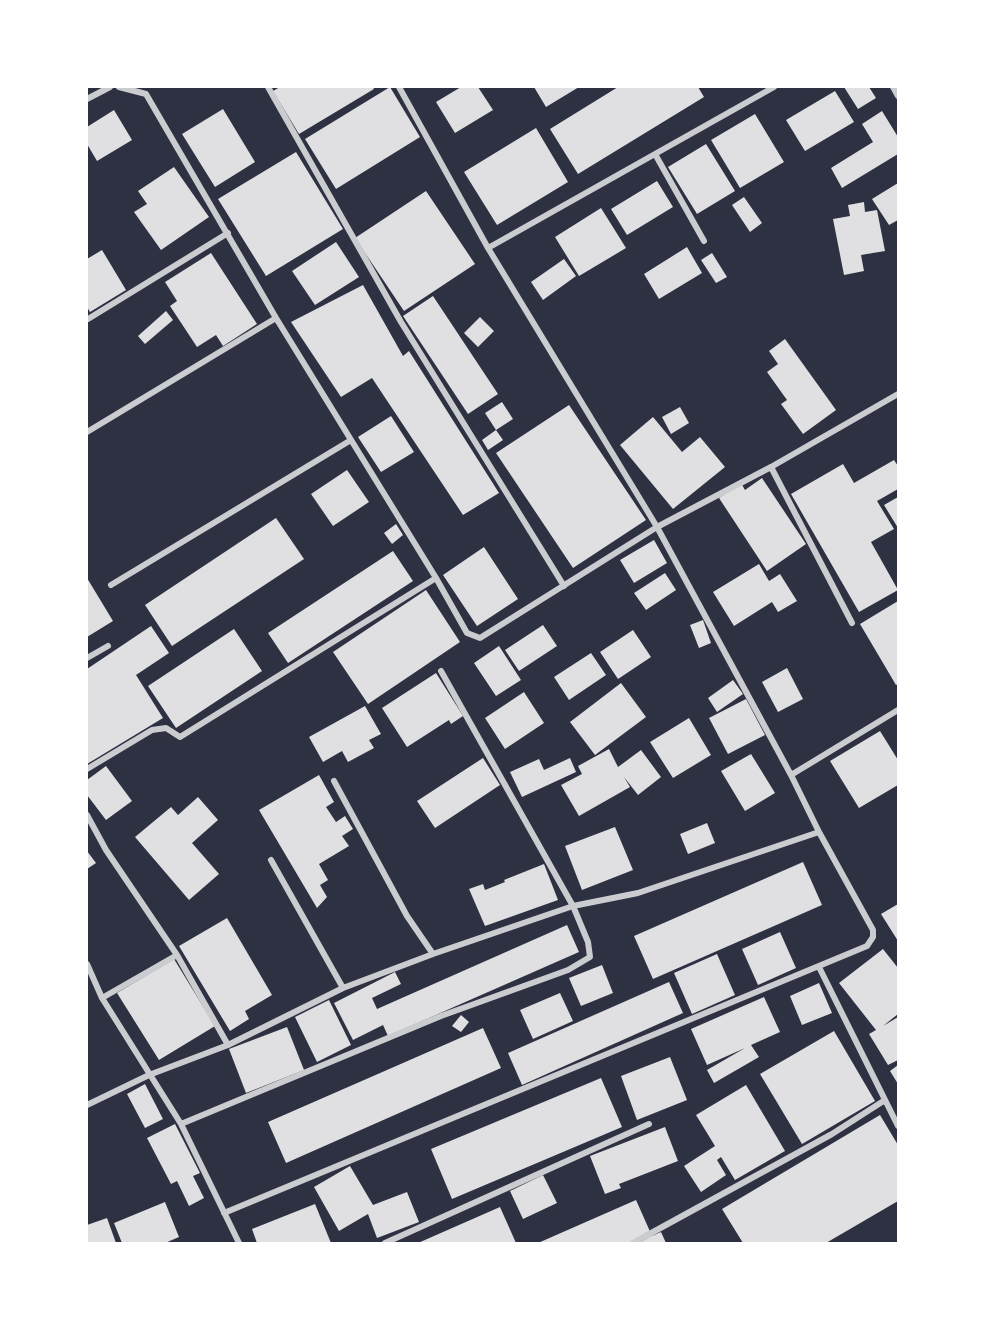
<!DOCTYPE html>
<html>
<head>
<meta charset="utf-8">
<style>
	body { margin:0 }
	#map { position:relative; width:985px; height:1330px; overflow:hidden; background:#2d3142; font-family:Signika,sans-serif }
	canvas { display:block }
	.frame { position:absolute; inset:0; border:88px solid #fff; pointer-events:none }
</style>
</head>
<body>
<div id="map">
<canvas width="985" height="1330"></canvas>
<div class="frame"></div>
</div>
<script>
const g = document.querySelector('canvas').getContext('2d');
g.lineJoin = 'round';
function paint(path, color) { g.fillStyle = color; g.fill(path, 'evenodd'); }
function trace(path, color, width, dash) { g.strokeStyle = color; g.lineWidth = width; g.lineCap = dash ? 'butt' : 'round'; g.setLineDash(dash || []); g.stroke(path); }
const building = new Path2D(`
	M280 87H373L374 89 299 134 273 91Z
	M390 87 420 137 336 189 305 139Z
	M461 87H478L493 110 455 133 436 102Z
	M534 87H579L546 107Z
	M618 87H698L704 97 578 174 550 129Z
	M844 87H869L876 98 858 109Z
	M835 91 854 122 805 151 786 120Z
	M223 109 255 162 215 187 182 134Z
	M114 110 132 140 97 161 87 144V127Z
	M882 111 898 137V154L842 188 831 168 873 142 862 124Z
	M755 114 784 162 740 188 711 140Z
	M536 128 568 182 497 225 464 172Z
	M706 144 735 191 697 214 668 167Z
	M296 152 343 229 266 276 218 199Z
	M174 167 209 217 161 250 134 212 147 204 138 191Z
	M657 181 673 207 627 235 611 209Z
	M898 183V220L889 225 872 199Z
	M426 191 475 264 404 311 355 238Z
	M744 197 762 223 750 232 732 205Z
	M864 202 865 212 877 210 885 251 861 255 864 271 844 275 833 219 850 216 848 205Z
	M601 208 626 248 579 276 555 237Z
	M336 242 359 277 315 305 292 271Z
	M687 247 702 273 659 299 644 274Z
	M102 250 126 290 90 312 87 307V259Z
	M211 253 257 324 223 346 216 335 197 347 170 306 177 301 165 282Z
	M712 253 727 277 716 283 701 260Z
	M564 259 576 276 543 300 531 282Z
	M363 285 403 356 409 351 499 493 463 515 372 378 341 397 291 322Z
	M433 296 498 394 468 414 403 316Z
	M166 311 173 320 145 344 138 336Z
	M480 317 494 331 478 347 464 333Z
	M785 339 836 410 803 434 781 404 787 400 767 372 778 364 769 351Z
	M502 402 513 419 496 430 485 413Z
	M569 405 646 520 573 568 496 453Z
	M680 407 689 423 671 434 662 417Z
	M391 416 414 452 381 472 358 437Z
	M653 417 682 452 700 437 725 467 673 509 620 445Z
	M496 430 503 440 488 450 482 440Z
	M894 460 898 466V489L877 501 894 529 871 542 898 590 859 612 791 494 843 464 854 483Z
	M347 470 369 502 333 526 311 494Z
	M762 478 806 544 767 571 719 498 741 483 745 490Z
	M898 497V528L884 505Z
	M276 518 304 559 172 646 145 605Z
	M396 524 403 535 392 544 384 533Z
	M654 540 667 563 634 583 620 560Z
	M484 547 518 599 477 626 443 575Z
	M393 551 413 581 288 663 268 633Z
	M759 564 769 581 780 574 797 601 778 612 772 602 734 626 713 592Z
	M665 573 676 590 646 610 634 593Z
	M87 578 113 621 87 637Z
	M426 590 460 642 368 704 333 652Z
	M898 601V684L896 685 860 624Z
	M703 620 711 643 699 648 690 625Z
	M543 625 557 646 519 671 505 650Z
	M151 626 169 653 136 675 163 718 87 764V669Z
	M234 629 262 671 176 728 148 686Z
	M633 630 651 657 618 679 600 652Z
	M499 646 521 680 496 696 474 663Z
	M591 653 606 675 569 700 554 677Z
	M787 668 803 699 778 712 762 682Z
	M436 673 463 716 451 724 449 720 407 747 382 708Z
	M733 680 743 694 717 712 708 698Z
	M621 683 646 717 595 755 570 722Z
	M524 692 544 723 505 749 485 718Z
	M746 699 765 735 728 754 709 718Z
	M365 706 381 734 369 740 374 748 348 762 342 751 323 762 309 737Z
	M689 718 711 755 673 778 650 742Z
	M880 731 898 760V785L859 808 830 761Z
	M609 749 618 767 641 750 661 777 638 795 624 777 630 787 579 816 561 785 582 774 578 766Z
	M751 754 775 793 745 811 721 771Z
	M483 758 500 785 435 828 417 801Z
	M570 758 576 772 522 797 510 772 539 759 544 770Z
	M106 766 132 801 106 820 87 795V780Z
	M319 775 334 802 326 807 336 822 345 816 353 829 342 836 349 846 319 864 328 880 320 885 327 897 317 908 259 810Z
	M198 797 218 820 192 843 219 874 189 900 135 837 171 807 178 815Z
	M707 823 715 843 688 854 680 834Z
	M615 827 633 870 582 890 565 846Z
	M87 851 96 863 87 869Z
	M803 862 822 905 653 979 634 936Z
	M544 864 558 900 485 926 469 889 483 884 485 890 505 882 504 880Z
	M898 904V941L881 914Z
	M227 918 272 995 245 1011 249 1019 230 1031 179 946Z
	M567 925 579 952 388 1036 383 1025 353 1040 334 1003 395 972 401 984 372 998 377 1009Z
	M780 932 796 968 758 985 742 949Z
	M883 949 898 968V1014L883 1026 898 1017V1060L888 1065 869 1034 876 1030 839 983Z
	M717 954 735 995 692 1014 674 973Z
	M174 959 215 1026 159 1060 117 993Z
	M602 965 613 993 581 1006 569 978Z
	M669 982 683 1013 522 1085 508 1053Z
	M819 983 832 1013 802 1025 790 996Z
	M560 993 573 1021 533 1039 520 1010Z
	M764 997 780 1032 751 1045 759 1057 714 1083 707 1070 745 1048 707 1065 691 1029Z
	M329 1000 351 1045 317 1062 295 1017Z
	M461 1015 469 1022 461 1032 452 1026Z
	M287 1027 304 1070 246 1093 229 1049Z
	M483 1028 501 1068 286 1163 268 1122Z
	M834 1031 875 1101 802 1144 760 1074Z
	M670 1057 687 1100 637 1120 621 1076Z
	M898 1065V1084L890 1071Z
	M601 1078 622 1127 452 1199 431 1149Z
	M145 1084 163 1119 145 1128 127 1094Z
	M746 1085 785 1151 735 1180 721 1157 717 1160 726 1175 701 1192 684 1166 715 1146 696 1115Z
	M880 1115 898 1145V1201L826 1243H743L722 1209Z
	M175 1124 200 1173 193 1176 204 1198 189 1206 177 1181 171 1184 147 1138Z
	M665 1127 678 1161 619 1184 621 1188 605 1194 590 1156Z
	M350 1166 373 1205 407 1192 419 1222 377 1238 368 1214 339 1231 314 1187Z
	M543 1175 557 1203 523 1219 510 1191Z
	M636 1200 652 1236 661 1232 666 1243H639L650 1237 636 1243H538Z
	M165 1202 179 1237 165 1243H122L114 1223Z
	M315 1204 331 1243H257L252 1229Z
	M500 1207 516 1243H418Z
	M107 1218 116 1243H87V1225Z`);
const minor = new Path2D(`
	M119 87 146 94 276 318 436 578 467 633 480 638 657 527 771 467 898 394
	M268 87 401 322 564 586
	M893 87 898 96
	M87 99 110 87
	M655 154 704 241
	M488 248 774 87
	M88 319 228 233
	M87 432 276 318
	M771 467 852 623
	M111 585 351 440
	M87 658 108 646
	M87 769 152 730 166 728 180 737 436 578
	M791 775 898 710
	M334 781 407 916 433 954
	M87 815 106 850 177 955 228 1045
	M271 860 343 988
	M87 964 102 998 177 955
	M819 967 898 1126
	M102 998 181 1124 239 1243
	M87 1105 149 1075 228 1045 343 988 433 954 573 906 638 893 819 832 791 775 657 527 488 248 399 87
	M181 1124 441 1016 568 970 590 957 588 942 573 906 441 671
	M224 1213 867 946 873 937V930L819 832
	M385 1243 649 1124
	M633 1243 832 1134 885 1100`);
paint(building, '#e0e0e3');
trace(minor, '#caccd0', 6);
</script>
</body>
</html>
